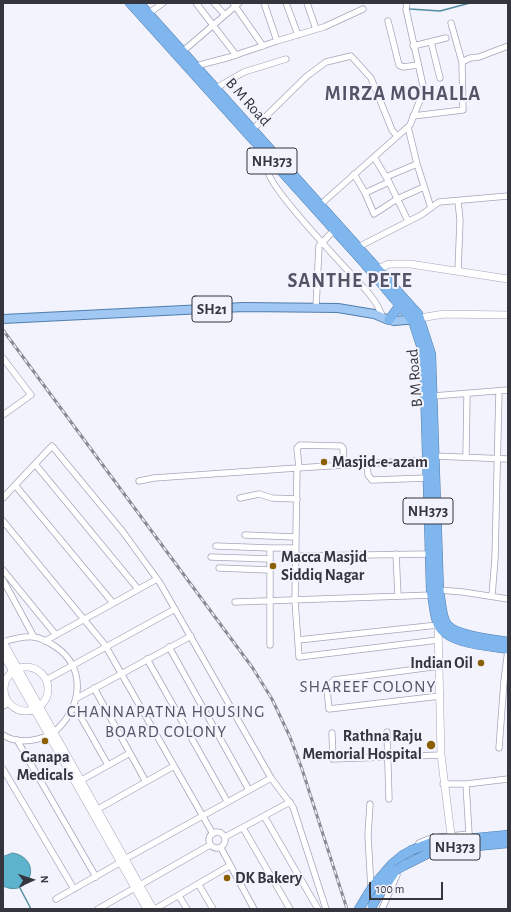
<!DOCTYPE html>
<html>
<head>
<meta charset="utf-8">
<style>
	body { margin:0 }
	#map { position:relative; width:511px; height:912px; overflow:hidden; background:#f2f3fc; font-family:"Alegreya Sans",sans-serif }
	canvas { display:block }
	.frame { position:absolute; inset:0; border:4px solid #35353e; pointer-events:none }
	.north { position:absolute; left:12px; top:860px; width:40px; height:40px; -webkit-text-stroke:3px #f2f3fc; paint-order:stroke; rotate:87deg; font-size:11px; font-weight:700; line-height:16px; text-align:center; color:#35353e }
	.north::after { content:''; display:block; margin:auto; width:14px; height:18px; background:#35353e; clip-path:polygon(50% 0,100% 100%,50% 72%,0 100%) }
	.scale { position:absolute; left:369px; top:882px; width:74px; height:18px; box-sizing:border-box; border:2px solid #35353e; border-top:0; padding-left:5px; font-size:12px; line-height:14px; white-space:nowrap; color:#35353e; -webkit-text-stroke:3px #f2f3fc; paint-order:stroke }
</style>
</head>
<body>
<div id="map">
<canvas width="511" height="912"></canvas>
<div class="frame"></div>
<div class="north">N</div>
<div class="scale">100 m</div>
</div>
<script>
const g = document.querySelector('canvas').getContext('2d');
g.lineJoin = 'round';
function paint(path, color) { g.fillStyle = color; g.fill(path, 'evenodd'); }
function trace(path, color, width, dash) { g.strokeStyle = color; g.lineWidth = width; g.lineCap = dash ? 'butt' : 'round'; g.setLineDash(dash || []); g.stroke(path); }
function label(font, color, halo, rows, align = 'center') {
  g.font = font + ' "Alegreya Sans",sans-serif'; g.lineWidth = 4; g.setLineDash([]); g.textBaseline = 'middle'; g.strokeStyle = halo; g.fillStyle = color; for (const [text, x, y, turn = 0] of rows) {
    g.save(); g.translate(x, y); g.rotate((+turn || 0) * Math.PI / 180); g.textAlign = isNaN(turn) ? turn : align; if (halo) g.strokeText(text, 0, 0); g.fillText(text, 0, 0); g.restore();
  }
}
const water = new Path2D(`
	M13 853C44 859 30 899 3 886V857Z`);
const stream = new Path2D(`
	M408 7 410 9 440 11 470 3
	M20 888 31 909`);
const minor = new Path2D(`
	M196 3 236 55
	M214 3 225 15
	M233 3 263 46
	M264 3 277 41 324 27 363 9
	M286 3 298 35
	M307 3 316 29
	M149 13 163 3
	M388 21 399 65 403 67 418 65
	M451 23 462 62
	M431 42 440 78
	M413 46 446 38
	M182 52 239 3
	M196 66 230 57 277 41
	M216 88 244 72 286 59
	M413 116 463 110 462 62 470 58 479 57 508 46
	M408 127 417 164
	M253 129 307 76 326 62 351 56 371 78 392 130 397 136
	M374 157 386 177
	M273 162 268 171C269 188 351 274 367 291L376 303 383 317
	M354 174 365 193 389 182 408 221
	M389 182 386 177 417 164 431 208
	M365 193 374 214 397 199 424 187
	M320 205 410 125 424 90 406 9 407 3
	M358 247 421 215 439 202 508 196
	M458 271 460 220 458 201
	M316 308 319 246 334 230
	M3 358 31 395 3 415
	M433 396 508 390
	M434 456 508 459
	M466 457 467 394
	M426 460 297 468 295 601 299 657 438 640
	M367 463 368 475 372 480 427 478
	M35 464 138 589
	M299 468 297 448 300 445 341 446 343 448 344 465
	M139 481 154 478 297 468
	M15 485 113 603
	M3 498 52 446 123 532 160 583 271 778 293 807 326 909
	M240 498 259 494 272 498 297 499
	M3 521 105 645 213 834
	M245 535 296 537
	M216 546 270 548H296
	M270 548V645
	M396 554 398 596
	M296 556 430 554
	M211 557 270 559
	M219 568 269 570
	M3 570 56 635
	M3 580 34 637
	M439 590 463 592 508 599
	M492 596 495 558 499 391
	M235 602 432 595
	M298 640 438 625
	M45 641 157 579
	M3 642C13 639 24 636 34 637 42 638 50 643 56 647 88 669 81 710 54 732
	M169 647 249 790
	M147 659 227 801
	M440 666 334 680C325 688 328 698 329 709L440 696
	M46 680 175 609
	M94 688 146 782
	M77 698 191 636
	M74 705 108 765
	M3 706 9 703
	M387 732 389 799
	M332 733 333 759 441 755
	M3 735C17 744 35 741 50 735
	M17 740 96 877
	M499 748 504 681 508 649
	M3 769 74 889
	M78 782 130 753
	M443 784H466L508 779
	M370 804 368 835 371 889
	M98 809 174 766
	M264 816 318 909
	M243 828 290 909
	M209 840a8 8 0 1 1 16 0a8 8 0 1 1-16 0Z
	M225 837 290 802
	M419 843 431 838 469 834 466 784
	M221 848 254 909
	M125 859 271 778
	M199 885 213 909
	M179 896 187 909
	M56 899 121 862
	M98 909 210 845
	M155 909 229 866
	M382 909 397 875`);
const tertiary = new Path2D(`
	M378 269 389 264H410L508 279
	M420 318 444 314 508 315
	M438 625 441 755 451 835
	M3 642 153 909
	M3 654 147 909
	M4 689a22 22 0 1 1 44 0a22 22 0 1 1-44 0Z`);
const primary = new Path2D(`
	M3 319 244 307 338 308 374 314 386 319 394 321 418 319`);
const trunk = new Path2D(`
	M130 3 365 264 413 321 424 355 431 591C434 602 434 615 438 624 446 644 490 646 508 649
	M139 3 418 314 431 354 439 590C441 600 441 612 445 621 450 636 493 639 508 642
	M389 320 400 305
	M412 850 433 842 508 835
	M405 865 435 850 508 843
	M374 885 392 864 403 855
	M376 899 396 870
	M359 909 368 894`);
const rail = new Path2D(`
	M3 330 252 667 272 699 290 737 302 769 347 909`);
const trunkBridge = new Path2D(`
	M403 855 412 850
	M396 870 405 865
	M368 894 374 885
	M372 906 376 899`);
const markers = [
	[324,462,4,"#8c5f04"],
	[273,566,4,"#8c5f04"],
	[481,663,4,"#8c5f04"],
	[45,741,4,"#8c5f04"],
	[431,745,5,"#8c5f04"],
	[227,878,4,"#8c5f04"]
];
const shields = [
	[272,161,50],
	[212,309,40],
	[428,511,50],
	[455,847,50]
];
const shieldNames = [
	["NH373",272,161],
	["SH21",212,309],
	["NH373",428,511],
	["NH373",455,847]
];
const streetNames = [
	["B M Road",248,102,48],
	["B M Road",415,378,-95]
];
const poiNames = [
	["Masjid-e-azam",332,462],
	["Macca Masjid",281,557],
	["Siddiq Nagar",281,575],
	["Indian Oil",473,663,"right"],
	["Rathna Raju",422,736,"right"],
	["Memorial Hospital",422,754,"right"],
	["Ganapa",45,757,"center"],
	["Medicals",45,775,"center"],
	["DK Bakery",235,878]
];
const neighbourhoodNames = [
	["SHAREEF COLONY",368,687],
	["CHANNAPATNA HOUSING",166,712],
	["BOARD COLONY",166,732]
];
const districtNames = [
	["MIRZA MOHALLA",403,94],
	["SANTHE PETE",350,281]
];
paint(water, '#5eb3cc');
trace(water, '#528da1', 1);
trace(stream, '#528da1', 1.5);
trace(minor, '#a4a6bb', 7);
trace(tertiary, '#a4a6bb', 8);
trace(primary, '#517dad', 10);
trace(trunk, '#517dad', 10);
trace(minor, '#fff', 5.5);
trace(tertiary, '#fff', 7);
trace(primary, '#a0c8f2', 8);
trace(trunk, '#80b6ee', 9);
trace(rail, '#8a8a93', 3);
trace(rail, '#f2f3fc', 1.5, [4.5]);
trace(trunkBridge, '#517dad', 10, []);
trace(trunkBridge, '#80b6ee', 9);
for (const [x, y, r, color] of markers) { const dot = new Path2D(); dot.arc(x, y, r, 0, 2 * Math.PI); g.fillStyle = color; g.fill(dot); trace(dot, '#f2f3fc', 1.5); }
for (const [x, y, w] of shields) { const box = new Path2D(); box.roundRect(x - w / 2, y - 13, w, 26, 3); g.fillStyle = '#f2f3fc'; g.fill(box); trace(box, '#35353e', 1); }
label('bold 15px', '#35353e', null, shieldNames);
label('16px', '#35353e', '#f2f3fc', streetNames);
label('bold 16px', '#35353e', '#f2f3fc', poiNames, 'left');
g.letterSpacing = '1px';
label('17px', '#535467', '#f2f3fc', neighbourhoodNames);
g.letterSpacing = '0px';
g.letterSpacing = '1px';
label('bold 20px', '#535467', '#f2f3fc', districtNames);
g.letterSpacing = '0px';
</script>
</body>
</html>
